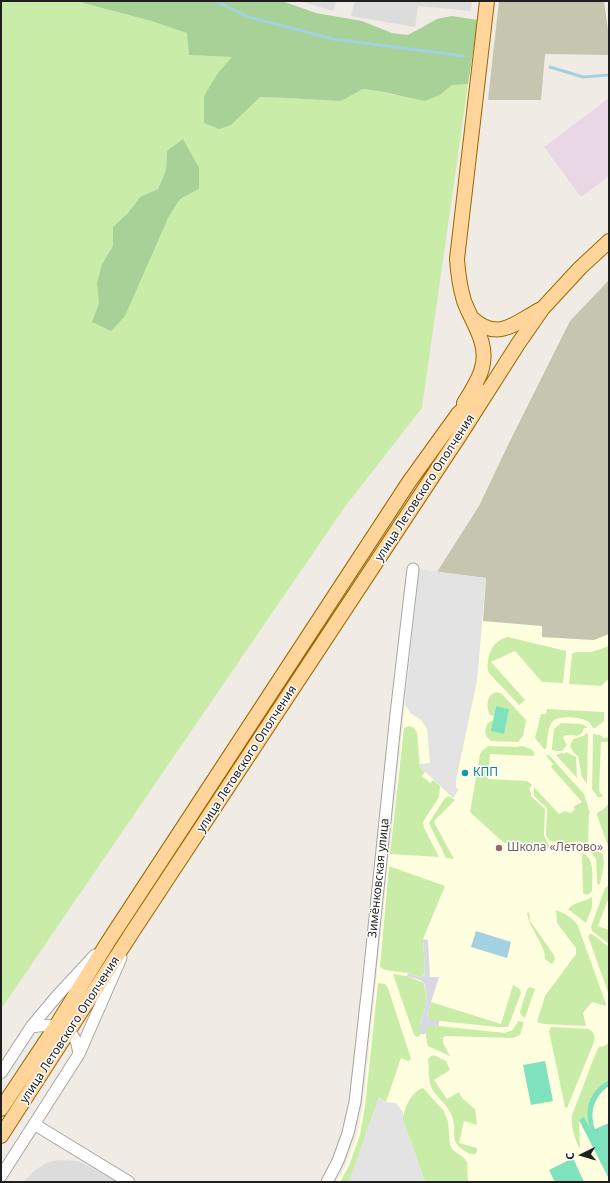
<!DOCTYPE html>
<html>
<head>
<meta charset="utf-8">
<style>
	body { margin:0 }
	#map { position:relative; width:610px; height:1183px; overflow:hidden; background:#f0ece5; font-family:"Noto Sans",sans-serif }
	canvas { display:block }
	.frame { position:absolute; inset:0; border:2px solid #1f1f1f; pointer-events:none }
	.north { position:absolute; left:562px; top:1135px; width:40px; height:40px; -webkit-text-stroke:3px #fff; paint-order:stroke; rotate:265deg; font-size:11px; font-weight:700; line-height:16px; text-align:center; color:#1f1f1f }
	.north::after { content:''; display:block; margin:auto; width:14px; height:18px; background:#1f1f1f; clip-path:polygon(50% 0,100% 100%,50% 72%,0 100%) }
</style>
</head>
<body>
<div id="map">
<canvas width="610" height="1183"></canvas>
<div class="frame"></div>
<div class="north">С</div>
</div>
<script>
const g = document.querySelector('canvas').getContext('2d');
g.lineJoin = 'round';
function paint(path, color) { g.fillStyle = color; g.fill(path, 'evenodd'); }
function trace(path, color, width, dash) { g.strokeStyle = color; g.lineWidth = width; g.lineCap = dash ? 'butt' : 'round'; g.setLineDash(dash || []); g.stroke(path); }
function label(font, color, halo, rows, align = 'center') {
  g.font = font + ' "Noto Sans",sans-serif'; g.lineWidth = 3; g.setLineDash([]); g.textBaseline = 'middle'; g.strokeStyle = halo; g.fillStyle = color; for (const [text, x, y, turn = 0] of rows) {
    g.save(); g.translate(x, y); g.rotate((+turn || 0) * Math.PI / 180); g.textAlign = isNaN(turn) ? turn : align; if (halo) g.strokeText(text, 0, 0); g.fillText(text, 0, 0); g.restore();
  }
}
const residential = new Path2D(`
	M300 1H336L333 11Z
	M355 1H472L471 11 418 6 415 27 351 16Z
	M59 1160 78 1161 118 1182H23L35 1170 46 1163Z`);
const industrial = new Path2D(`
	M609 98V176L581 197 544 147Z`);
const education = new Path2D(`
	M419 569 486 578 483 621 542 626V637L594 640 609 634V1182H337L346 1165 357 1135 363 1106Z`);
const construction = new Path2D(`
	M499 1H604L609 38V55L545 54 541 100H488Z
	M609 280V634L594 640 542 637V626L483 621 486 578 437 572 479 506 508 445 570 321Z`);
const grass = new Path2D(`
	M1 1H81L83 3 151 21 188 33 189 55 233 57 218 73 231 125 259 97 287 98 341 101 363 89 379 91 394 95H440L452 85 468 84 422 408 344 508 1 1009ZM167 151 199 189 180 199 168 218 92 322 99 303 102 264 113 246 114 227 128 213 140 197 158 189 166 170Z
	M508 637 566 651V654L563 683 542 682 515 651 491 662 525 700 519 705 489 673C485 664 490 646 499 641 501 639 504 638 508 637Z
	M609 646V679L601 686 569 684 572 654 575 652H591Z
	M497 692 502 694 526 720 523 736 518 742 491 741 486 736 485 731 487 724 491 721H493L504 734 496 706 494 716 490 715C486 707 486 694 497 692Z
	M547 709 604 712V721L595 728H593C591 725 590 722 587 721 580 717 559 715 553 721 547 727 548 740 546 749H544L535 738 541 714H546Z
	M561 723 581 724 586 726 587 728H584L582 733 577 736 574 735H565L563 738 567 745 562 751H556L552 750V747L554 729Z
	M409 726 414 728 417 733 420 767 425 772 422 776 430 783 433 780 440 786 439 797 423 822 424 828 439 857 390 854 404 728Z
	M586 733 588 734 587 784 582 777 578 756 574 753 570 746 573 739 583 736Z
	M593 734 600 735 604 738 609 737V742H601L599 791 603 796 601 797H598L592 789Z
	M488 746 515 747 522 746 531 749 534 752V756L490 754 488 779 527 781 532 785 529 789 531 793V796L545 809 544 836 549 845 548 849 504 843 470 812 480 754 482 751Z
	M566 752 576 757 577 778 556 755 562 753 565 754Z
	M549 755 584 794 590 813 589 814 588 843 585 844 580 841 566 843 550 841 546 835 547 808 534 796V787L559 814 565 811 571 813 575 809 573 807 582 802 551 767 553 764 546 756Z
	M449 796 455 800 435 820 434 822 454 859 446 858 429 823 445 798Z
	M609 803V849L597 815 598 812 603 810Z
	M590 848 603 854 604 864 600 884 598 885 597 881 596 859 589 849Z
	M582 853C596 858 592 879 592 891L588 895 583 893Z
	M389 866 445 886 423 939 425 973 421 977 408 973 385 970 380 967Z
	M609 885V897L598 926 609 930V944L592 931 591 927 605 888Z
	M592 897V907L586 923 568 909C576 901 583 903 592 897Z
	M556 910C564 913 574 918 578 926L606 1004V1006L592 1002 583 1013 586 1026 544 1024 537 1022 545 996 576 954V948L557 923Z
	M529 912 530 921 554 955 555 959 552 964 545 959C546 946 529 928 527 913Z
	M590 934H592L609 947V995L588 936Z
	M393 974 407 976 424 983 427 1000 420 1025V1035L417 1037 414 1035Z
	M378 983 385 984 388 988 411 1059 408 1061 401 1058 386 1102 379 1097 349 1182H340L349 1166 360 1135 365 1106Z
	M513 985 520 989 521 993 508 1027H498L430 1020 427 1015 431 1002 501 1024Z
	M530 987 535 989 525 1018 522 1016 520 1012 527 989Z
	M518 1021 524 1022 520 1035 513 1038 446 1036 443 1038V1043L450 1056 428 1046 427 1043 425 1030 427 1026 429 1025 505 1033 513 1030Z
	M551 1027 588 1029C594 1031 595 1036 594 1042L567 1108 565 1107 549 1031Z
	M609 1043V1080L591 1097V1131L579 1120 580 1149C574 1137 571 1128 572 1115L597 1050 600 1046 602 1047Z
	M434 1055 446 1061 450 1070 434 1080 447 1099 459 1092 462 1098 475 1109 477 1125 464 1121 459 1143 477 1148V1152C473 1156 471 1154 466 1152 446 1139 459 1132 451 1114 447 1104 436 1097 431 1087 428 1079 429 1067 428 1059L431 1056Z
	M423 1088 444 1111 448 1122 450 1145 453 1150 463 1157 467 1162 468 1182H425L403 1120C403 1109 412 1091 423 1088Z`);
const forest = new Path2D(`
	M81 1H282L316 13 362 21 392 33 408 35 437 19 452 16 478 20 468 84 452 85 440 95 425 101 379 91 363 89 341 101 287 98 260 97 231 125 219 129 204 123V96L218 73 232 57 189 55 187 33 151 21 83 3Z
	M183 139 199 168V189L180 199 168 218 125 316 111 331 92 322 99 303 97 283 102 264 113 246V227L128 213 140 197 158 189 166 170 167 151Z`);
const pitch = new Path2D(`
	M496 706 509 709 504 734 491 731Z
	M545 1061 553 1101 531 1105 523 1065Z
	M609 1080V1086C594 1097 589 1111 595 1129L609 1123V1179L579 1120 584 1117 590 1128C584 1107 589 1092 609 1080Z
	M573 1158 584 1182H555L549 1170Z`);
const parking = new Path2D(`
	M419 569 486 578 477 681 456 780V788L459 789 453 798 420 767V764L430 763 427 729 421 720 410 713 405 704Z
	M379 1097 386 1102 396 1103 403 1112V1120L425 1182H349Z`);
const plaza = new Path2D(`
	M423 939 428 940 430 977H439L427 1015 430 1020H439V1026H428L425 1030 426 1034H420V1025L427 1000 425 985 424 983 420 980 407 976 408 973 421 977 425 974Z`);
const water = new Path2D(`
	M476 931 511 942 507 958 471 947Z`);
const stream = new Path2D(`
	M215 1 249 17 333 39 464 56
	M550 67 583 77 609 75`);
const minor = new Path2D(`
	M31 1027C47 1024 68 1024 76 1041 78 1045 78 1050 79 1054
	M1 1073 31 1027 56 997 95 955
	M34 1124 129 1182
	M1 1176 79 1054 121 958
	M327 1182 338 1161 348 1133 355 1102 369 976 396 714 413 569`);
const major = new Path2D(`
	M473 319C498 341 514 324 539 310
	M464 403C471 392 479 380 482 368 489 343 472 323 464 301 460 287 458 274 457 259L487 1
	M1 1109 56 1026 108 942 409 482 458 414 482 392
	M1 1136 133 931 460 435 518 344 543 308 580 268 609 241`);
const markers = [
	[465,773,4,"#0f9aa8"],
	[499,848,4,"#8d6e63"]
];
const streetNames = [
	["улица Летовского Ополчения",425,488,-57],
	["улица Летовского Ополчения",247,759,-57],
	["Зимёнковская улица",379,878,-84],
	["улица Летовского Ополчения",70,1030,-57]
];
const cultureNames = [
	["КПП",473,773]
];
const educationNames = [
	["Школа «Летово»",507,848]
];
paint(residential, '#dddcdc');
paint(industrial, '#ead7e6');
paint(education, '#ffffdf');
paint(construction, '#c5c5b0');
paint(grass, '#caeca9');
paint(forest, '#a8d198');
paint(pitch, '#80e2bd');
paint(parking, '#e3e3e3');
paint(plaza, '#d9d9e6');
paint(water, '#a4d1df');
trace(stream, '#a4d1df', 3);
trace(minor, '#a6a6a6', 13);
trace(major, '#9a6800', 16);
trace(minor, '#fff', 11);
trace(major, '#ffd59b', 14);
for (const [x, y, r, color] of markers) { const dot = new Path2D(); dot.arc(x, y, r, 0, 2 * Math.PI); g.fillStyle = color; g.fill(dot); trace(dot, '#fff', 1.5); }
label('12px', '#1f1f1f', '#fff', streetNames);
label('12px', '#0d838f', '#fff', cultureNames, 'left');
label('12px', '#785e54', '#fff', educationNames, 'left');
</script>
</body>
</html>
